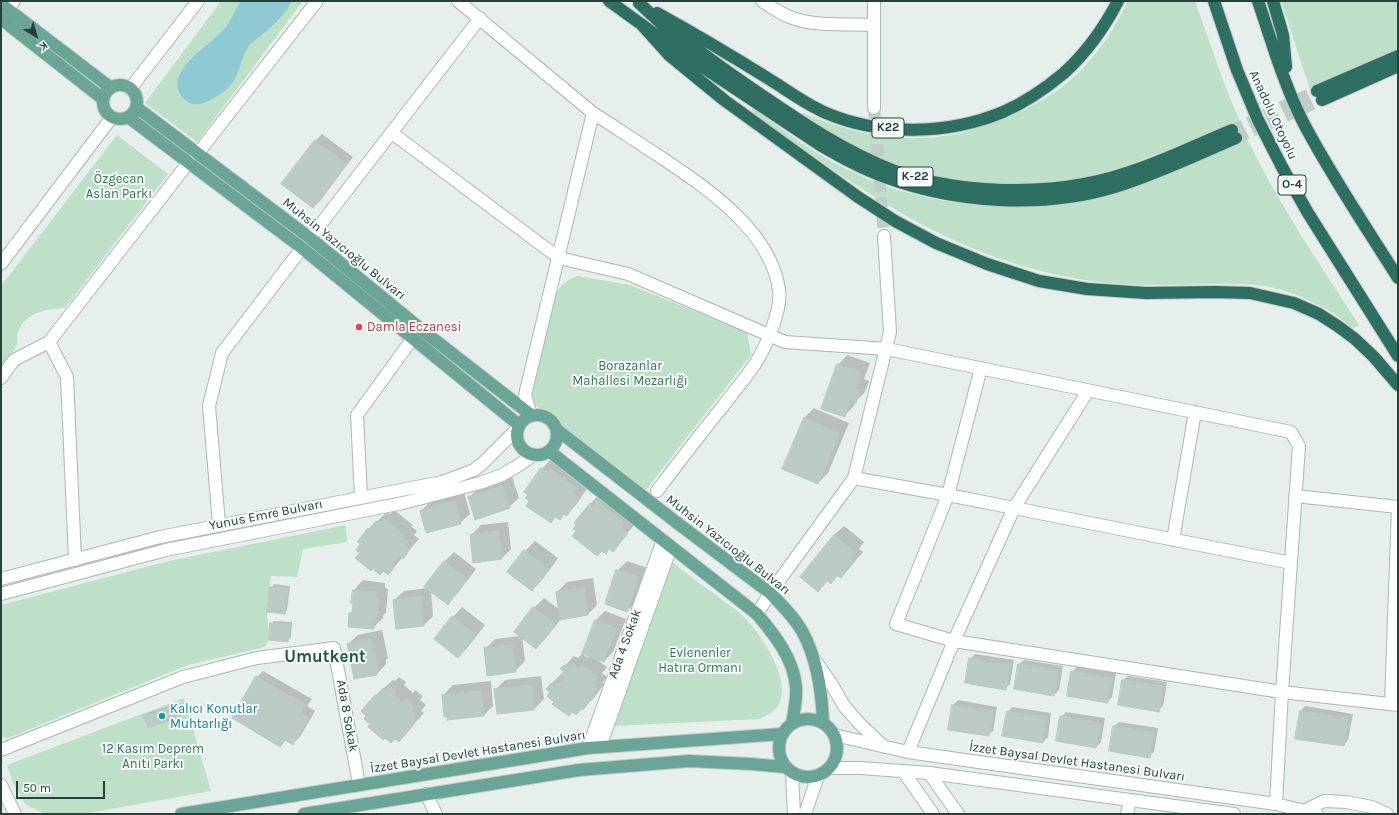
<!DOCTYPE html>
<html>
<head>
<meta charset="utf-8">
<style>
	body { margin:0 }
	#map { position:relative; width:1399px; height:815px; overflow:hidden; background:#e6efeb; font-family:Karla,sans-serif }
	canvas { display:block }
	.frame { position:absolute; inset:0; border:2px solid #24423a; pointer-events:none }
	.north { position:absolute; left:16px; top:16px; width:40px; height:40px; -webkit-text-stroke:3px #f7fbf9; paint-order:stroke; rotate:143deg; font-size:11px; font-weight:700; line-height:16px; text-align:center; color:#24423a }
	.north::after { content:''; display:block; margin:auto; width:14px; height:18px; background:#24423a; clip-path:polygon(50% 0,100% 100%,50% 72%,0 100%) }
	.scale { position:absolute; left:16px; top:781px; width:89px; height:18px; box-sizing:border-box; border:2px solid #24423a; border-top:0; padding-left:5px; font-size:12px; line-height:14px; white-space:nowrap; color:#24423a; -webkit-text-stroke:3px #f7fbf9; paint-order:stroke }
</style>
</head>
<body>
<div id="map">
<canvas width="1399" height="815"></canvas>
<div class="frame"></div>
<div class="north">K</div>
<div class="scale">50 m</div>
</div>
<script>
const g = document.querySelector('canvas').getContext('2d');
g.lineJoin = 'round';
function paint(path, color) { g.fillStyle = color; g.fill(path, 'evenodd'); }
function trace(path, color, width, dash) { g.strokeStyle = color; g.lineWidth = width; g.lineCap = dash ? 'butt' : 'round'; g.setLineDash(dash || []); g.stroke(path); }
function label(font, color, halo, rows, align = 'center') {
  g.font = font + ' Karla,sans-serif'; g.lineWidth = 4; g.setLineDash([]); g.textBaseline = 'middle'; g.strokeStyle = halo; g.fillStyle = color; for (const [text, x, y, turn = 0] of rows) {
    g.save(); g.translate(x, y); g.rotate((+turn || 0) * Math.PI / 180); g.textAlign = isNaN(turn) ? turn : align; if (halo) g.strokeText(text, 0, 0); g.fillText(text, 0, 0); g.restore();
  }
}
const green = new Path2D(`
	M221 1H303L197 142 145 103Z
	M1128 1H1195L1224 83 1239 120C1217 130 1194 139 1172 148 1144 159 1116 171 1086 177 1006 193 929 182 855 148 836 139 819 126 801 115L804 113C815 118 826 122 838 126 864 135 894 139 922 138 968 137 1025 114 1062 87 1091 65 1112 33 1128 1Z
	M1281 1H1398V50L1310 89Z
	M753 108C773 122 793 138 814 151 831 162 850 171 868 179 938 210 1052 216 1125 191 1167 177 1207 157 1247 139L1271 185 1302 237 1359 325 1352 329C1346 324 1341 318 1334 314 1314 301 1288 290 1264 286 1249 284 1233 284 1218 284 1196 284 1174 285 1152 285 1115 285 1076 280 1041 271 931 244 840 176 751 111Z
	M117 135 168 174 65 308C47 309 25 312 18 332 16 336 18 343 16 347 12 354 6 360 1 367V286Z
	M578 276 630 285 747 332 751 355 646 490 530 401 554 296C561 286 566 279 578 276Z
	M346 525 347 542 303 549 297 577 271 576 267 612 269 640 265 647 188 665 8 738 1 736V605L169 561Z
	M671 561C687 574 703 586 720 598 728 605 737 610 744 617 761 634 792 680 779 704 775 712 767 715 760 719L613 726Z
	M184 698 211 791 84 814H44L25 804 12 781 7 765Z`);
const water = new Path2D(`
	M241 1H292C286 13 275 24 264 33 259 38 252 41 248 47 239 61 240 78 226 90 219 95 208 103 199 104 186 107 174 90 178 79 186 57 209 46 223 30 231 22 235 10 241 1Z`);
const shadow = new Path2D(`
	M322 134 353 157 320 201 313 207 283 184 316 140Z
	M847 355 870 363 864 379 869 381 865 392 856 401 854 406 844 416 838 365Z
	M814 408 849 423 828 473 818 483 783 468 804 418Z
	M551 459 588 487 576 505 567 514 542 469Z
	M512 476 519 498 509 507 469 498 478 488Z
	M464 492 470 514 460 523 421 511 431 501Z
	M600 494 637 522 612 550 610 548 605 553 590 504Z
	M394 510 413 525 411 526 417 531 414 535 419 539 388 574 384 570 380 574 361 553 369 529 387 512 390 514Z
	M508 522 511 549 502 558 471 535 481 525Z
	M844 526 864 542 859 549 863 552 841 577 838 575 830 583 828 581 818 590 834 535Z
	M535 541 558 558 542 580 532 590 509 572 525 551Z
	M454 552 476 569 457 594 448 604 431 591 433 616 424 625 394 600 404 591 428 588 444 562Z
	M627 561 648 568 637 601 627 611 617 571Z
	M593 578 597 605 587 615 561 619 546 638 536 648 522 637 525 661 515 671 485 649 495 639 520 636 516 632 534 608 544 598 560 610 557 592 567 582Z
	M363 580 385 583V588L388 589 386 613 383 615V618L373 628 350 613 354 610V590Z
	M274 584 290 586 287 610 284 613 271 588Z
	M462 607 485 625 468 647 458 657 453 617Z
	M605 611 626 619 613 652 604 661 596 659 607 667 602 673 607 677 603 682 604 684 593 699 583 708 556 701 551 692V684L561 674 562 675 565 671 562 669 574 656 578 658 582 654 588 658 591 656 596 620Z
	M274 621 292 622 291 637 288 641 271 624Z
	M382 630 388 658 386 660V664L377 674 348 644 358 635Z
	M975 654 1014 660 1010 684 1005 689 970 659Z
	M1024 660 1063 666 1059 690 1054 695 1019 664Z
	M1077 667 1116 673 1112 697 1107 702 1072 672Z
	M263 671 312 699 307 706 315 711 300 737 293 743 286 739 280 745 257 677Z
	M541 676 544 699 534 709 498 713 495 690 505 680Z
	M1128 676 1167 682 1163 706 1158 711 1123 680Z
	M399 677 406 682 404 685 413 693 415 690 423 696 420 700 426 705 421 711 424 713 399 741 371 724 375 696 393 680 395 681Z
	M491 681 493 706 484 715 449 716 443 695 453 685Z
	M958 700 997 707 993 731 988 735 953 705Z
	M180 703 183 713 180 716 149 726 145 716 148 713Z
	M1305 706 1353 714 1348 740 1344 745 1301 711Z
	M1012 707 1051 713 1048 737 1043 742 1008 712Z
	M1066 712 1105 718 1101 742 1096 747 1061 717Z
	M1119 722 1158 728 1154 752 1149 756 1114 726Z`);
const building = new Path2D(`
	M315 140 347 164 313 208 281 184Z
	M837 364 861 372 855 389 860 390 856 403 850 401 845 417 821 409Z
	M804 418 840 433 818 484 782 469Z
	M541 468 547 472 550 469 577 488 574 493 579 498 567 516 564 514 560 520 555 517 551 523 526 506 529 501 525 498 528 495 524 492Z
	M502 486 510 508 475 520 468 497Z
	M455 501 461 524 426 533 420 511Z
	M597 501 625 523 622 528 628 533 613 552 609 549 606 554 602 551 597 556 572 536 576 531 573 529 576 525 574 523 590 503 593 506Z
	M384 519 404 535 402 537 409 542 405 546 410 549 403 559 399 556 392 566 394 568 388 575 383 571 380 575 373 569 371 571 355 558 360 553 356 550 360 544 357 542 368 528 369 529 376 521 380 524Z
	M499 531 502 559 473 563 470 535Z
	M834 535 855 552 850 559 854 562 841 578 837 576 831 584 827 581 818 592 800 577Z
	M524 550 549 569 532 591 507 572Z
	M444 561 467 579 448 605 424 587Z
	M616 570 639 577 627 612 605 604Z
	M270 587 288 589 285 614 267 612Z
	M584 588 588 615 560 620 556 592Z
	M353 590 376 592V598H379L376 623H374V629L348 627 349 613H352L353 603H351Z
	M421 597 424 626 396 629 393 600Z
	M533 607 556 624 536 649 514 632Z
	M452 616 476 635 458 658 434 639Z
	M595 620 617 628 604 662 582 654Z
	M270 623 290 625 288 642 269 640Z
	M372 639 378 669H376L377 675 354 679 347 644Z
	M512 645 516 672 487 676 484 648Z
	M969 658 1010 665 1006 690 965 683Z
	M572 663 578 667 582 665 598 677 593 683 598 687 594 693V695L583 710 581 709 576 715 572 712 569 716 552 704 554 702 547 696 550 692 546 689 551 683 554 686 557 683 559 684 564 677 561 675 564 671 560 669 564 665 568 668Z
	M1018 664 1059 670 1054 696 1014 689Z
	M1071 671 1112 678 1108 703 1067 696Z
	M256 676 306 705 301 713 309 718 293 745 285 740 280 747 232 718Z
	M1122 680 1163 686 1159 712 1118 705Z
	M532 685 534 710 497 714 494 689Z
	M389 686 397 693 395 695 402 702 405 699 414 707 411 711 417 715 412 721 415 723 399 742 395 739 391 743 385 738 383 740 368 727 370 724 364 719 366 716 361 711 375 695 376 696 383 688 385 691Z
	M481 691 484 716 447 720 448 717H444L442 695Z
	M177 705 180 717 148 728 143 716Z
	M952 705 993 711 989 736 948 730Z
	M1007 711 1047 717 1043 743 1002 736Z
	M1300 711 1348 718 1344 746 1295 739Z
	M1060 716 1100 723 1096 748 1056 741Z
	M1113 726 1154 732 1150 758 1109 751Z`);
const secondaryTunnel = new Path2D(`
	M874 108 884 236`);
const highwayTunnel = new Path2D(`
	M1232 130 1317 91
	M1236 138 1322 100`);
const street = new Path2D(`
	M458 1 593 113 525 395 531 415
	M762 1C772 8 783 15 795 19 817 26 850 24 873 25
	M8 9 14 1
	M130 89 198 1
	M593 113C615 127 637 142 659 156 705 187 771 230 779 290 782 310 766 347 755 364 746 378 734 391 724 405 701 433 679 462 657 491
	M392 133 559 258 628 274 785 342 887 349 1291 432 1299 446 1282 692 1398 705
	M198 153 317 1
	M310 238 480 18
	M1 264 112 117
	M49 342 189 162
	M981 368 948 495 896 624 954 641 1014 508 1291 563
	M1 378 14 360 49 342 67 377 75 560
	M854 478 948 495 1014 508 1088 391
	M1295 496 1398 507 1391 704
	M361 497 357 415 413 338
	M219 524 209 406 222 353 302 248
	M1173 540 1195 412
	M1 579 160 537 442 482 474 470 483 463 517 429
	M1 594 166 550 403 503 480 483 502 475 519 465 533 455
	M600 747 671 547
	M588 748 663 540
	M1 750 183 677 257 658 334 648 359 784
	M908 752 954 641 1282 692 1276 804
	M903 771 933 814
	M929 773 958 814
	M1 785 15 814
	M426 794 436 814
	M1304 811 1324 801 1346 802 1372 807 1387 814
	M1127 814 1130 800`);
const secondary = new Path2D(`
	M874 1V108
	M757 614 770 593 854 478 890 332 884 236
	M814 659 831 683 844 706 859 723 883 746
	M834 735 908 752 1276 804 1317 814
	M830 768H860L929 773 1234 814
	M792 773 794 814
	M805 814 818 776`);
const primary = new Path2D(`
	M1 4 111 88
	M1 19 103 99
	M103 102a17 17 0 1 1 34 0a17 17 0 1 1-34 0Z
	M136 107 310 238 422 330 531 415
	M128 117 302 248 519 425
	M517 435a20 20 0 1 1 40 0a20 20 0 1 1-40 0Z
	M556 429 676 522 770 593C782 605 794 617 802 631 817 658 822 692 823 723
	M549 451 757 614C774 634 794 659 796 687 797 699 794 712 792 724
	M779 748a29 29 0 1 1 58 0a29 29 0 1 1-58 0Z
	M181 814 588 748 782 734
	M304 814 579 770 689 761 751 764 785 767`);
const highway = new Path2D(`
	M609 1 677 50 820 145C841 157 862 169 885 177 956 203 1042 209 1115 187 1157 174 1196 155 1236 138
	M1214 1 1237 70 1258 120 1282 167 1308 213 1398 356
	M1258 1C1272 42 1284 85 1304 124 1332 177 1366 227 1398 278
	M1273 1 1283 35 1286 67
	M639 3C649 12 658 21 668 30 678 38 690 45 701 52 719 66 738 79 757 92 801 122 845 152 895 171 950 191 1026 195 1084 184 1135 175 1184 150 1232 130
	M657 13C695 34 732 56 769 79 787 90 805 104 826 113 880 136 948 135 1003 112 1024 103 1046 88 1064 73 1086 53 1104 28 1118 1
	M642 25 669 55 724 100 858 197 895 221 936 243 987 264 1039 281 1087 289 1146 293 1215 292 1250 293 1294 303 1319 314 1339 327 1355 339 1374 357 1398 385
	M1317 91 1398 56
	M1322 100 1398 66`);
const markers = [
	[359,327,4,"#e0444e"],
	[162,716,4,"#0f9aa8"]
];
const shields = [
	[888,128,32],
	[915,177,36],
	[1292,185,28]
];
const shieldNames = [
	["K22",888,128],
	["K-22",915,177],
	["O-4",1292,185]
];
const streetNames = [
	["Anadolu Otoyolu",1273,115,65],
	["Muhsin Yazıcıoğlu Bulvarı",344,249,39],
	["Yunus Emre Bulvarı",266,515,-11],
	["Muhsin Yazıcıoğlu Bulvarı",728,545,38],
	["Ada 4 Sokak",625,644,-70],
	["Ada 8 Sokak",347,716,80],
	["İzzet Baysal Devlet Hastanesi Bulvarı",478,752,-9],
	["İzzet Baysal Devlet Hastanesi Bulvarı",1077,762,8]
];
const parkNames = [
	["Özgecan",119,179],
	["Aslan Parkı",119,194],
	["Borazanlar",630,366],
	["Mahallesi Mezarlığı",630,381],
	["Evlenenler",700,653],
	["Hatıra Ormanı",700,668],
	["12 Kasım Deprem",153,749],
	["Anıtı Parkı",153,764]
];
const healthNames = [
	["Damla Eczanesi",367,327]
];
const cultureNames = [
	["Kalıcı Konutlar",170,709],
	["Muhtarlığı",170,724]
];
const districtNames = [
	["Umutkent",325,657]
];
paint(green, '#bfe0c8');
paint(water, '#8ec9d4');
paint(shadow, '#0003');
paint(building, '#bbcac4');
trace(building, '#b8c9c2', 1);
trace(secondaryTunnel, '#bfccc8', 12, [12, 6]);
trace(highwayTunnel, '#bfccc8', 12, [12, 6]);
trace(street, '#a8b8b2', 14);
trace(secondary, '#a4bbb3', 14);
trace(primary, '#c2cac8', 14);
trace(highway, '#c2cac8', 14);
trace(street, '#fff', 12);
trace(secondary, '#fff', 12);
trace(primary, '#6aa596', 12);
trace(highway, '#2f6f62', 12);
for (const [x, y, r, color] of markers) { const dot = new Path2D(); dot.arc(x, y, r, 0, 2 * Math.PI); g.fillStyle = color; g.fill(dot); trace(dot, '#f7fbf9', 1.5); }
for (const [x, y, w] of shields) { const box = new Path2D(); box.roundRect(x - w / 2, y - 10, w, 20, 3); g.fillStyle = '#f7fbf9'; g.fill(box); trace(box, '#24423a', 1); }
label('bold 12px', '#24423a', null, shieldNames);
label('13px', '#24423a', '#f7fbf9', streetNames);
label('13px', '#2d7a4b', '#f7fbf9', parkNames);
label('13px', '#be3a42', '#f7fbf9', healthNames, 'left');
label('13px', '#0d838f', '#f7fbf9', cultureNames, 'left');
label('bold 17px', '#1f5548', '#f7fbf9', districtNames);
</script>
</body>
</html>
